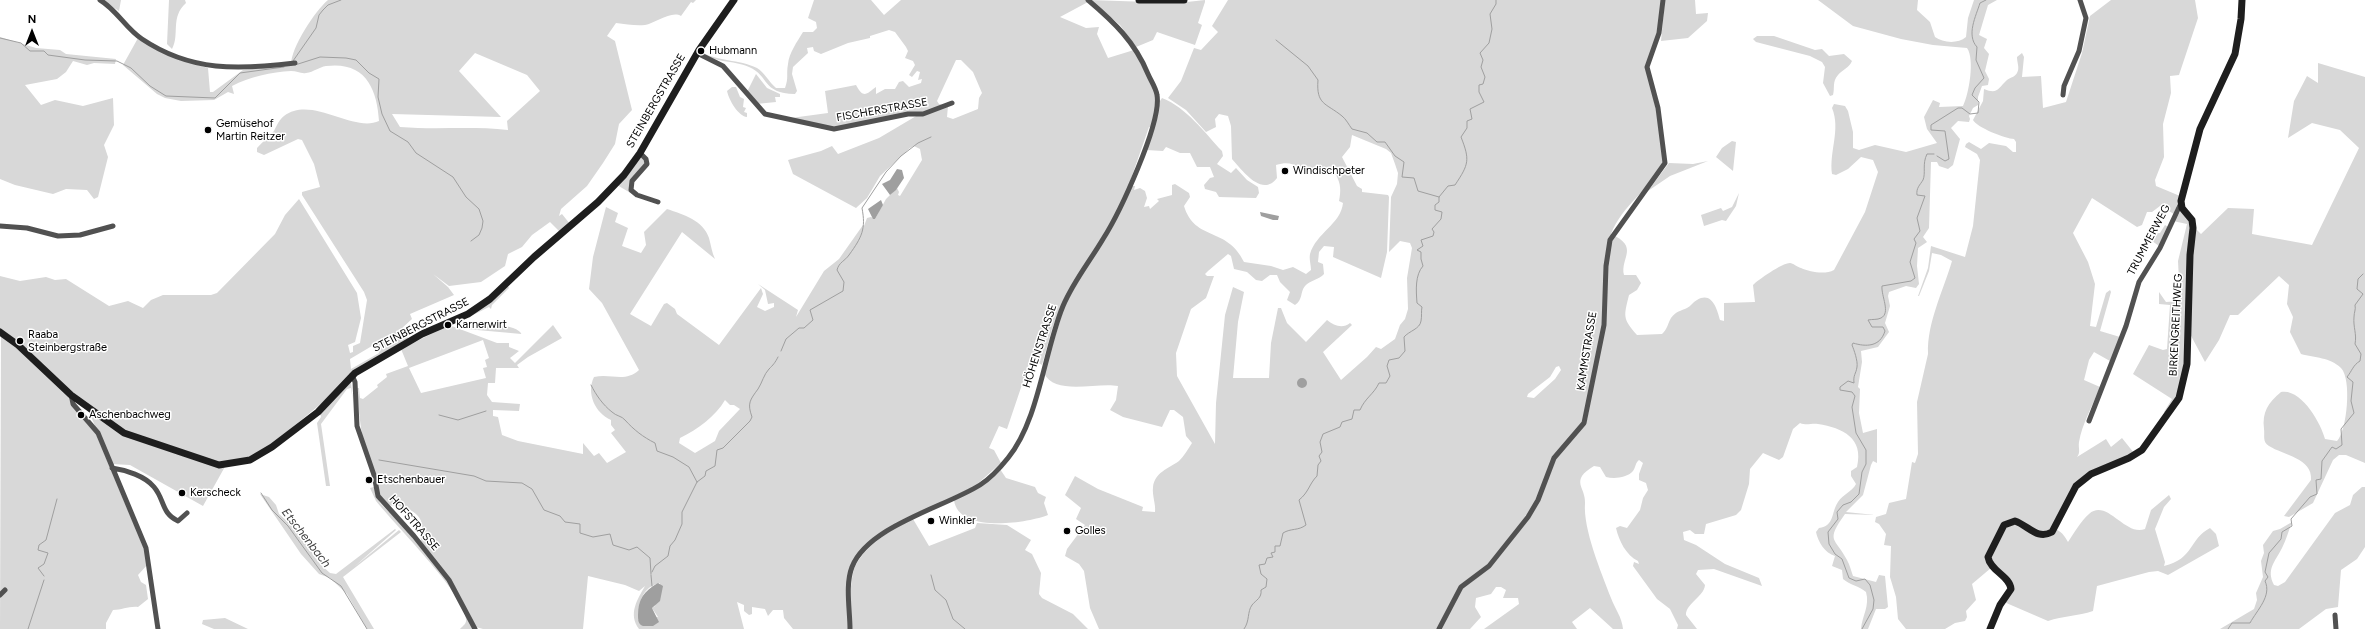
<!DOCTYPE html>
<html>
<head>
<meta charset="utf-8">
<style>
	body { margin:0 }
	#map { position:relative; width:2365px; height:629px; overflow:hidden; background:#fff; font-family:Figtree,sans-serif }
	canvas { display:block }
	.north { position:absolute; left:12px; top:12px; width:40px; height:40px; -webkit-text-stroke:3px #fff; paint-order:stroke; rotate:0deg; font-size:11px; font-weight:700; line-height:16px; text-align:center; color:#000 }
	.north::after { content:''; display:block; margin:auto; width:14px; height:18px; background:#000; clip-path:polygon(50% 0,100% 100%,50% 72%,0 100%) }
</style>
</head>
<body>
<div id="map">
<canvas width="2365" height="629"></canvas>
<div class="north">N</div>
</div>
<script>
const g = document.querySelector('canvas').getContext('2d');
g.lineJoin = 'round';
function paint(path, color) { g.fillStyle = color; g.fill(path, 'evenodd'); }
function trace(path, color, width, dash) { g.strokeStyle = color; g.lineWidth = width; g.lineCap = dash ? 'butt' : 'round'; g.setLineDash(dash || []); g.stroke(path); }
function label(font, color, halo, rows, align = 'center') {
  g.font = font + ' Figtree,sans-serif'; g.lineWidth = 3; g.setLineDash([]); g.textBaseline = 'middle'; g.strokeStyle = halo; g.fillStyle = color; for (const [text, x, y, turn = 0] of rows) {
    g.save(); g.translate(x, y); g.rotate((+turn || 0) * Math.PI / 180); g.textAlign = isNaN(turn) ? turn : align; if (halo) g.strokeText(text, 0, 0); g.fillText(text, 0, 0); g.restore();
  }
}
const green = new Path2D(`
	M102 0H121L119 11Z
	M169 0H185L186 3C170 17 180 35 172 49L167 44Z
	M328 0H696L693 3 691 2 681 16C672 10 655 23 645 25 635 26 626 24 616 23L607 36 615 41 632 110 619 124 615 144 603 163 587 186 561 209 559 216 562 214 570 224 560 232 550 222 532 235 522 247 508 254 505 266 481 282 449 286 433 274 448 287 454 295 410 314 412 319 401 329 409 339 380 355 271 445 249 458 227 463 203 506 130 465 112 464 84 401 59 382 0 330V276L20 281 46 277 55 280 66 279 109 306 128 301 143 308 151 300 163 295H211L217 293 275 234 285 215 299 199 357 293 361 318 355 342 348 345 350 353 353 352V346L360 343 367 300 364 292 302 195V192L320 187 314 164 302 140 298 139 264 155 257 152V148C262 142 269 137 274 131 277 125 279 120 284 116 312 95 353 133 379 121 377 88 365 61 326 66 319 67 314 72 306 73 301 74 297 71 291 71 272 72 249 77 232 86L234 94 228 92 214 100 181 101 165 98 157 94 123 65 138 38 191 63 208 68 210 92H213L243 70 291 65C291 47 315 11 328 0ZM475 53 527 75 540 91 507 121 508 130C472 126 436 130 400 127L392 114 501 117 459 71ZM377 343 379 353 351 369 350 359Z
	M814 0H871L884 15 901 0H1085L1088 2 1060 17 1086 28 1099 27 1097 34 1108 58 1134 50 1155 92 1156 101H1160L1162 98C1187 108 1204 132 1222 151L1223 156 1217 164 1231 173 1236 168 1247 180 1258 187 1259 193 1256 198 1219 197 1216 192 1205 189 1204 185 1210 178 1214 177 1210 167H1197L1190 153H1180L1166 147 1163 151 1146 150 1152 128 1149 127 1126 193 1105 234 1064 299 1052 329 1042 365 1031 358 1007 429 999 426 989 448 994 450 1001 463 975 486 890 527 852 565 848 629H793L784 618 783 610H773L768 616 765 609 752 607V614L749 615 744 611V605L737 602 744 629H639C628 614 637 600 645 586L639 591 625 585 588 576 583 629H483L476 627 455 587 422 544 420 535C430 515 403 503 387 506 366 479 359 422 357 388H359L360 398 363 399 378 387 377 385 387 377 386 374 408 366 401 349 449 325 497 343H509V347L519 351 510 358 515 363 553 325 562 338 528 357 517 365 519 368H496L495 383H488L487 395 492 402 520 404 519 411 493 410V416L498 417 502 435 518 441 583 454V443L594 456 599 453 607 463 626 452 611 433 615 430 611 425V420C595 413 586 393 594 377 611 373 625 383 639 370L602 303 589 289 593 257 606 207 618 213 615 222 628 228 622 246 641 253 646 245 644 232 667 209C684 215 703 220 709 238 711 245 712 253 715 259L682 232 630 314 651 326 664 304 667 303 675 309 677 314 719 345 761 288 763 294 757 307 765 311 774 307V303L768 304 765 290 758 284 798 310 796 317 824 271 839 259 863 225 864 226 867 218 871 217 875 219 886 199 897 188 899 192 898 195 900 196 922 160 920 149 914 146 910 148 880 176 867 198 856 208 793 174 788 160 821 151 832 146 838 154 879 138 923 112 836 128 791 118 828 113 825 91 856 85C864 100 867 93 876 87V94L885 89H895L899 82 903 81 909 87 921 83 922 79 918 80 920 72 917 71 912 77 909 75 915 65 913 61 905 58 908 51 906 47 895 32 889 30 870 36V38L848 43 821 54 814 51 813 47 807 48 808 53 793 67 792 74 797 91 795 94C761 93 770 76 749 67 734 60 711 63 700 51 717 62 739 59 757 68 764 72 769 82 776 88H785C789 77 786 75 788 64 789 53 797 42 803 32H813L817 28 816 22 808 18ZM956 60H961L973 72 982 93 979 98 978 109 953 119 947 117 948 106 939 104 937 101ZM483 340 489 358 485 360 487 367 483 368 486 378 421 393 409 368ZM725 400 730 405H734L740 409 719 431 715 441 695 453 679 443 680 438C698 429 715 417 725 400ZM660 583 655 606 652 608 658 617 638 620C638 603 642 587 660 583Z
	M1090 0 1178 3 1205 0V2L1198 23 1202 25 1195 45 1157 32 1153 40 1136 47 1120 25Z
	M1228 0H1661L1659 27 1646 67 1656 109 1664 161C1651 189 1622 205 1611 234 1640 247 1620 258 1624 275H1636L1641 283 1637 290 1629 295C1624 316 1622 318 1637 335L1662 334C1667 330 1668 323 1671 318 1676 311 1681 311 1687 308 1691 306 1693 302 1697 300 1712 291 1717 309 1720 320L1724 321V303L1755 302 1753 285C1758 280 1782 263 1790 263 1793 263 1797 267 1801 268 1810 272 1825 275 1834 270L1865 212 1878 172 1873 160 1861 157 1848 169 1836 175 1832 174C1829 151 1841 130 1832 108L1834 104 1845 106 1848 111 1853 132V148L1859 150 1875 145 1906 152 1937 143 1927 129 1924 117 1933 100 1940 103 1939 107 1963 106C1969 94 1975 59 1967 48L1933 45 1901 39 1853 26 1818 0H1918L1917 10 1930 22 1935 37C1943 43 1958 44 1966 37L1968 18 1974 0H1997L1988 5 1979 35 1987 39 1984 48 1989 54 1985 71 1989 79 1988 85 1982 86 1978 97V105L1973 108 1969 116 1970 119 1969 122 1958 121 1951 128 1960 139 1953 165 1948 169 1939 166 1937 162H1931L1929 228 1923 237 1927 242 1918 248 1917 266 1919 284 1916 288 1906 286 1889 292 1888 296 1890 306 1885 323 1889 332 1878 347 1861 351 1862 362 1858 387 1860 389 1859 413 1863 433 1877 429V463L1873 461 1871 465 1863 495 1846 512 1875 515 1845 514C1825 542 1835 537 1847 560 1850 565 1851 571 1853 576L1876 582 1879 575 1885 576 1888 607 1885 609H1876L1868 629H1861C1862 616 1870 606 1866 592 1859 586 1850 585 1843 579L1842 570 1832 566 1835 556C1825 553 1818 542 1816 532L1819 528C1835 526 1831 512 1838 502 1843 494 1852 492 1856 484L1851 476V471L1857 467C1864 438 1843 428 1818 424 1811 423 1807 426 1800 423L1793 429 1783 457 1779 460 1763 453 1750 469 1749 484 1741 510 1736 515 1706 524 1704 534H1695L1690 530 1683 532 1684 540 1696 545 1725 564 1759 578 1762 586 1714 569 1698 570 1696 574 1705 585C1704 597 1686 603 1686 615L1697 629H1677L1678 625 1670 609 1657 599 1633 566 1634 562 1639 564 1638 561C1626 555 1619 541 1616 528L1620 526 1627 528 1640 510 1643 498 1648 490 1646 483 1639 480V474L1643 463 1639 460C1635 463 1636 467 1633 471 1627 478 1614 479 1606 477L1600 467 1594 466C1569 481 1586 487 1585 503 1583 529 1601 572 1611 598 1615 609 1622 617 1623 629H1613L1590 608 1572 622 1577 629H1484L1519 604 1518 598H1503L1506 590 1501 587H1496L1491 594 1476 598 1475 607 1481 617 1470 629H1440L1462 588 1490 567 1529 518 1552 464 1587 420 1595 373 1583 422 1550 463 1533 508 1488 565 1460 586 1437 629H1099L1090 608 1084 571 1079 564 1065 556 1067 549 1085 525 1076 519 1081 508 1065 495 1075 476 1098 489 1143 507 1142 511 1155 512C1156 504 1152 496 1153 487 1155 472 1168 469 1179 461 1184 456 1188 449 1192 443L1186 436 1183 417 1174 410H1170L1162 427 1123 417 1110 410 1116 400 1118 386C1097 382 1054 396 1044 373L1065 305 1132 186H1135L1134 190 1140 188 1145 191 1147 198 1144 207 1149 206 1150 209 1159 201 1157 199 1172 195V185L1175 184 1189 193 1190 197 1184 206C1195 242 1227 226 1244 262L1271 266 1283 270 1293 267 1306 274 1311 270C1311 265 1309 259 1310 254 1316 233 1341 224 1343 203L1339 201C1341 191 1341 184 1336 175H1331L1328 170C1323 170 1317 172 1312 172 1297 170 1295 159 1276 165L1277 178C1262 198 1242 170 1232 159L1231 126 1228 116 1219 114 1215 119 1216 127 1206 132 1186 110 1168 98 1181 81 1194 48 1201 50 1218 32 1212 26ZM1352 135 1386 149 1391 153 1395 164 1398 173 1397 184 1391 197 1389 252 1400 241 1410 243 1412 248 1407 278 1408 309 1405 319 1400 325 1395 339 1381 349 1376 347 1367 357 1341 380 1323 352 1352 325 1350 323C1343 329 1334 326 1327 320L1306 342 1287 323 1281 308H1278L1271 343 1269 378H1233L1238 322 1244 292 1233 287 1225 315 1216 403 1215 444 1177 376 1176 353 1191 309 1206 298 1214 276H1207L1205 274 1208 271 1228 254 1231 256 1234 269 1247 272 1256 280 1262 281 1270 275H1277L1280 282 1290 292 1287 300 1295 305C1303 300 1300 292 1305 286 1310 280 1319 280 1324 274L1323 264 1318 262 1319 252 1324 246 1334 247 1333 257 1381 278 1387 252 1389 197 1388 195 1362 192V189L1357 186 1342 157 1350 147ZM1559 366 1561 370 1555 379 1534 398 1527 397 1528 394 1550 377 1556 367Z
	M1665 0H1695L1696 14 1708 13 1707 21 1688 38 1661 41Z
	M2111 0H2195L2198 18 2179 75 2170 76 2171 93 2163 124 2164 157 2155 180 2156 186 2180 196 2174 214 2160 206 2152 212H2147L2142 225 2137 227 2092 198 2073 233 2088 262 2095 284 2090 326 2096 327 2106 293 2110 290 2111 292 2100 331 2120 337 2110 361 2094 352 2089 360 2084 380 2100 387C2093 405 2082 424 2079 442 2078 448 2081 452 2077 457L2106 439 2111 447 2122 438 2134 453 2084 476 2055 527 2043 533 2012 520 1989 548 1991 568 1972 584 1976 600 1966 611 1967 617 1965 621 1955 623 1945 629H1906L1898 619 1896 597 1890 577 1891 546 1884 545 1886 534 1879 524 1875 522 1876 517 1886 514 1889 503 1906 499 1912 462 1915 463 1918 454 1917 402 1928 354C1927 322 1943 292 1952 261L1941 255 1932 253 1929 271 1919 296H1918L1928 268 1931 246 1965 257 1973 226 1980 160 1977 154 1965 147 1966 144 1969 142 1981 149 1989 143 2006 146 2013 152H2016V142L2014 139C2006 139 1976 127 1973 120L1983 101 1984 89C1998 95 1998 88 2007 80 2011 77 2015 77 2017 73 2020 68 2017 63 2017 57L2022 53 2024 57 2022 77 2041 76 2043 108 2066 102 2082 53 2090 16Z
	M1757 36H1774L1815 50 1822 49 1829 56 1844 54 1852 61C1849 68 1842 70 1838 75 1832 82 1835 88 1833 95L1830 96 1823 83 1825 67 1822 62 1810 56 1756 42 1753 39Z
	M0 37 36 48 60 50 66 54 116 59 115 64 94 63 87 65 73 61 66 72 57 79 25 85 41 105 55 100 83 106 113 98 114 125 104 145 108 157 98 197 94 199 87 190 66 189 53 194 15 185 0 179Z
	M2318 63 2365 77V463L2346 455H2339L2333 460 2313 503 2289 517 2284 516 2311 480C2313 458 2283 455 2269 446 2262 442 2265 435 2264 429 2262 412 2268 403 2281 392 2301 388 2321 423 2325 439L2337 441C2347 431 2352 379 2341 368 2330 357 2315 358 2301 354L2290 332 2293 317 2287 304 2289 285 2279 276 2238 315H2230L2219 340 2205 362 2189 332 2191 263 2195 228 2201 234 2228 208 2254 209 2252 234 2312 245 2359 148 2340 130 2312 123 2288 138 2294 101 2307 76 2318 83Z
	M756 74 767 88 780 94V97H775L776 102 756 104 747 92Z
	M732 87H736L740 97 744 99 743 107 746 108 744 112 747 113V117C738 116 729 100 727 91Z
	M1732 141 1736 142 1733 171 1716 157 1722 148Z
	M640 156H643L646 163 632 179 634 195 617 185Z
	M1708 161 1670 176 1648 191 1669 163 1693 164Z
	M1739 193 1736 206 1726 221 1722 220 1704 226 1701 215 1721 208 1723 211 1732 207Z
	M2181 211 2190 220 2183 382 2168 415 2164 412 2172 399 2133 374 2149 345 2163 350 2167 349 2170 305 2159 304V292L2166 302 2180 301 2178 261 2187 224 2173 221Z
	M2165 225 2168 227 2159 246 2148 238 2151 234 2160 233Z
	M508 286 509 288 492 305 491 309 489 307 457 323 462 327 473 323C488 330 509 320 522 334L466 329 455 324Z
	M1 332 68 396 71 405 96 434 144 549 148 564 138 575 141 582 146 585 148 599 138 607C129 606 122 610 113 610L106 623V629H0Z
	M351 382 353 402 351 388 347 389 321 424 330 486H326L317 423 321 417 320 412Z
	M1000 469 1006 478 1035 487 1038 493 1046 497 1044 503 1048 515C1028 523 958 534 954 500Z
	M374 487 380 503 403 526 448 581 473 629H460C463 626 467 623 466 619 464 593 394 524 376 501L370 488Z
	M2362 487H2365V547L2357 559 2341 570 2338 607 2326 609 2299 629H2220L2254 609 2257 600 2256 593 2263 577 2261 561 2264 553 2263 545 2273 531 2280 529 2292 522C2289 530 2286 540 2282 548 2275 562 2266 569 2274 585L2278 586 2285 582 2335 513 2350 505 2353 495Z
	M260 494 269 497 276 505 279 514 295 528 320 564 330 573 336 574 395 529 396 530 354 567 399 530 401 532 343 577 374 629H367L347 594 330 578 319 574 301 554Z
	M2169 495 2171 499 2164 507 2155 529 2165 562 2164 566C2194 559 2189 539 2210 528L2216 534 2219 546 2168 575 2158 571 2149 572 2097 586 2093 611C2078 616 2063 616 2048 621L2004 602 2011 593 1990 559 2004 529 2013 523 2033 534C2052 530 2057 523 2068 542 2074 533 2081 521 2089 514 2107 498 2125 537 2145 529L2151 510Z
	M913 519 929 546 975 528 977 523 1007 525 1031 540 1025 550 1032 554 1041 573 1039 594 1042 598 1073 614 1088 629H851C851 611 849 591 853 573 858 550 892 528 913 519Z
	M225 618 248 629H214L202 624 203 620Z`);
const water = new Path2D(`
	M897 169 902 170 904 178 896 190 890 195 882 184 890 180Z
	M881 200 883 205 875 219H873L868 209Z
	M1260 212 1279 216 1278 220H1273L1261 216Z
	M1297 383a5 5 0 1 1 10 0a5 5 0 1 1-10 0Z
	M658 583 663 586 660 601 652 608 659 622 653 626H643C638 624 638 620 638 615 638 599 644 591 658 583Z`);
const stream = new Path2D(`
	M0 38 21 43 30 51H44L48 55 85 60 117 61 131 68 150 86 166 96 215 98 240 73 284 67
	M1276 40 1308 66 1318 80C1316 105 1326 103 1342 116 1346 119 1349 125 1352 129L1367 133 1377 142H1385L1395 156 1404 162 1402 177 1414 178 1418 191 1439 197
	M293 61 316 28 319 15 323 10 328 5 341 0
	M295 65 320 57 346 58 356 60 369 73 379 79 378 97 382 114 390 131 408 142 416 153 453 177 466 197 479 209 483 221 482 228 479 235 471 241
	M1937 156 1945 161 1949 159 1945 131 1931 130V125L1958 108H1962L1970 114 1978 113 1979 102 1972 95 1975 88 1984 78 1976 60 1977 47C1966 35 1976 16 1980 3L1986 0
	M781 351 786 339 799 328H804L813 320 810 310 843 291 844 282 837 270C839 262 845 261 849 255 862 237 866 229 862 208L886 172 901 156 918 143 931 137
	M591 385C596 395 603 405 612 412 616 416 622 416 625 420 634 430 643 437 655 443L657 451 673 457 689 467 697 482
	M439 415 458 420 486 411
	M379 460 474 476 486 481 522 483 532 489 544 510 560 516 565 522 580 524V533L593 537 610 534 613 545 629 550 637 547 650 558 651 574
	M261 493 272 510 288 526 322 573 341 586 367 629
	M652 572 655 566 668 556 670 546 675 540 682 524V512L697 482 705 476 706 471 715 466 717 450 723 448 750 421 752 417C747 403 750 400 758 389 762 383 764 374 769 369 773 365 775 363 778 357
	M651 575 652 586
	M931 575 935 590 946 600 953 619 965 629
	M44 576 38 568 44 564 48 553 38 550 39 545 46 540 57 499
	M28 629 44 580
	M1244 629C1250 621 1247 612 1252 605 1256 600 1262 598 1261 590L1266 587 1267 579 1261 574 1259 565 1265 564 1267 558 1273 557 1271 553 1275 552V546H1280L1283 533C1291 528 1298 531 1306 525L1299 500C1309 492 1309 484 1317 476L1318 465 1321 461 1319 456 1322 452 1320 442 1323 434 1340 427 1342 422 1352 419 1354 410H1360C1365 398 1374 394 1379 383H1386L1390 376 1387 366 1389 360 1399 358 1405 351 1404 337C1409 331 1420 329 1421 321 1422 316 1421 311 1422 307L1417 303C1416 290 1415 275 1423 266L1421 259V252L1417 250 1423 246 1421 240 1433 236 1434 232 1432 229 1441 219 1442 212 1435 210V205L1439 202V197L1448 186 1455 185C1469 164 1470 160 1461 137L1467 128V121L1472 119 1470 109 1484 102 1479 92V85L1483 84 1485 77 1481 67 1483 60 1480 53 1489 43 1492 29 1490 14 1496 4V0
	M1862 629 1873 609 1874 600 1870 585 1865 579 1856 581 1849 578 1842 559 1835 554 1829 544 1828 532 1838 519 1837 512 1843 505 1851 502 1859 494 1862 472 1866 464V450L1856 433 1852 407 1855 396 1852 392 1840 390V387L1848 381 1854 383C1853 375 1856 374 1857 367 1858 361 1854 350 1852 345L1853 343C1866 347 1880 347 1885 331L1883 327H1872L1868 320C1873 319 1877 320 1881 318 1891 313 1881 296 1882 286L1911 281 1915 278 1910 262 1916 243 1914 239 1920 231 1917 218 1925 196 1917 195C1916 188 1920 185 1923 180 1926 173 1922 164 1927 154H1934
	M2228 629 2232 623H2250C2257 610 2272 596 2265 581L2268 577 2265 572 2269 553 2281 539 2282 532 2292 526 2291 519 2310 497 2317 494 2316 480 2321 479 2322 461 2332 447 2336 449 2342 445 2341 429 2354 413 2351 401 2353 382 2347 377C2352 371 2353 365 2360 361L2361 354 2355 344C2357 334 2353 327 2354 317 2354 312 2356 310 2355 305L2363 294 2357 289 2358 279 2363 274`);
const street = new Path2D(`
	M100 0C117 10 126 29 142 39 191 72 239 70 295 63
	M697 53 723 66 765 114 834 129 908 114H923L952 103
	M2063 95 2064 86 2079 51 2086 18 2080 0
	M640 153 646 159 647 164 632 181 631 190 637 195 658 202
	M0 226 27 228 58 236 80 235 113 226
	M352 375 355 382 357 426 374 475 378 496 414 536 449 580 475 629
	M71 395 73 404 98 433 146 548 158 629
	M2089 421 2126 326 2139 282 2160 248 2181 203
	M112 468C126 470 145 476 154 487 165 500 161 513 178 521L187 513
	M0 595 5 590
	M2335 615 2336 629
	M850 629C850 610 845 585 852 567 868 526 945 507 980 485 991 478 1000 468 1008 458 1039 420 1044 352 1063 306 1073 282 1090 261 1103 239 1119 214 1162 123 1157 95 1156 88 1151 81 1148 74 1135 42 1114 22 1088 0
	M1439 629 1461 587 1489 566 1528 517 1538 500 1554 458 1584 423 1604 325 1606 266 1610 240 1665 163 1658 108 1647 67 1659 33 1663 0`);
const secondary = new Path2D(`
	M1139 0H1184
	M0 332 18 345 71 395 124 433 219 465 250 460 272 447 318 412 355 373 422 334 468 314 490 299 534 257 598 202 624 175 640 153 699 50 734 0
	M1990 629 2000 605 2011 589C2010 576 1990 571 1988 557L2004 525 2015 521C2029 526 2037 540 2052 532L2076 486 2091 474 2129 458 2142 450 2179 398 2187 364 2190 255 2193 228 2192 220 2182 208 2181 201 2200 129 2235 54 2241 19 2242 0`);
const markers = [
	[701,51,4,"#000"],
	[208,130,4,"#000"],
	[1285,171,4,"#000"],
	[448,325,4,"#000"],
	[20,341,4,"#000"],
	[81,415,4,"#000"],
	[369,480,4,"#000"],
	[182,493,4,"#000"],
	[931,521,4,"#000"],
	[1067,531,4,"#000"]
];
const poiNames = [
	["Hubmann",709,51],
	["Gemüsehof",216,124],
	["Martin Reitzer",216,137],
	["Windischpeter",1293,171],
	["Karnerwirt",456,325],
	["Raaba",28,335],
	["Steinbergstraße",28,348],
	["Aschenbachweg",89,415],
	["Etschenbauer",377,480],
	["Kerscheck",190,493],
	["Winkler",939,521],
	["Golles",1075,531]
];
const streetNames = [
	["STEINBERGSTRASSE",656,101,-60],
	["FISCHERSTRASSE",882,110,-10],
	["TRUMMERWEG",2149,240,-62],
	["STEINBERGSTRASSE",421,325,-27],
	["BIRKENGREITHWEG",2176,325,-87],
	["HÖHENSTRASSE",1040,346,-72],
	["KAMMSTRASSE",1587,351,-81],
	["HOFSTRASSE",414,523,49]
];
const waterNames = [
	["Etschenbach",306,538,52]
];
paint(green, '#d8d8d8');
paint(water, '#9f9f9f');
trace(stream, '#9f9f9f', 1);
trace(street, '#515151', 5);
trace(secondary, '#1e1e1e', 7);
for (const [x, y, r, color] of markers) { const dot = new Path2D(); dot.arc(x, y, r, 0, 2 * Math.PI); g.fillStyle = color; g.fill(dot); trace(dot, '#fff', 1.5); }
label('11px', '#000', '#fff', poiNames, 'left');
label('11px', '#000', '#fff', streetNames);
label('italic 12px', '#404040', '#fff', waterNames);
</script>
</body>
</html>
